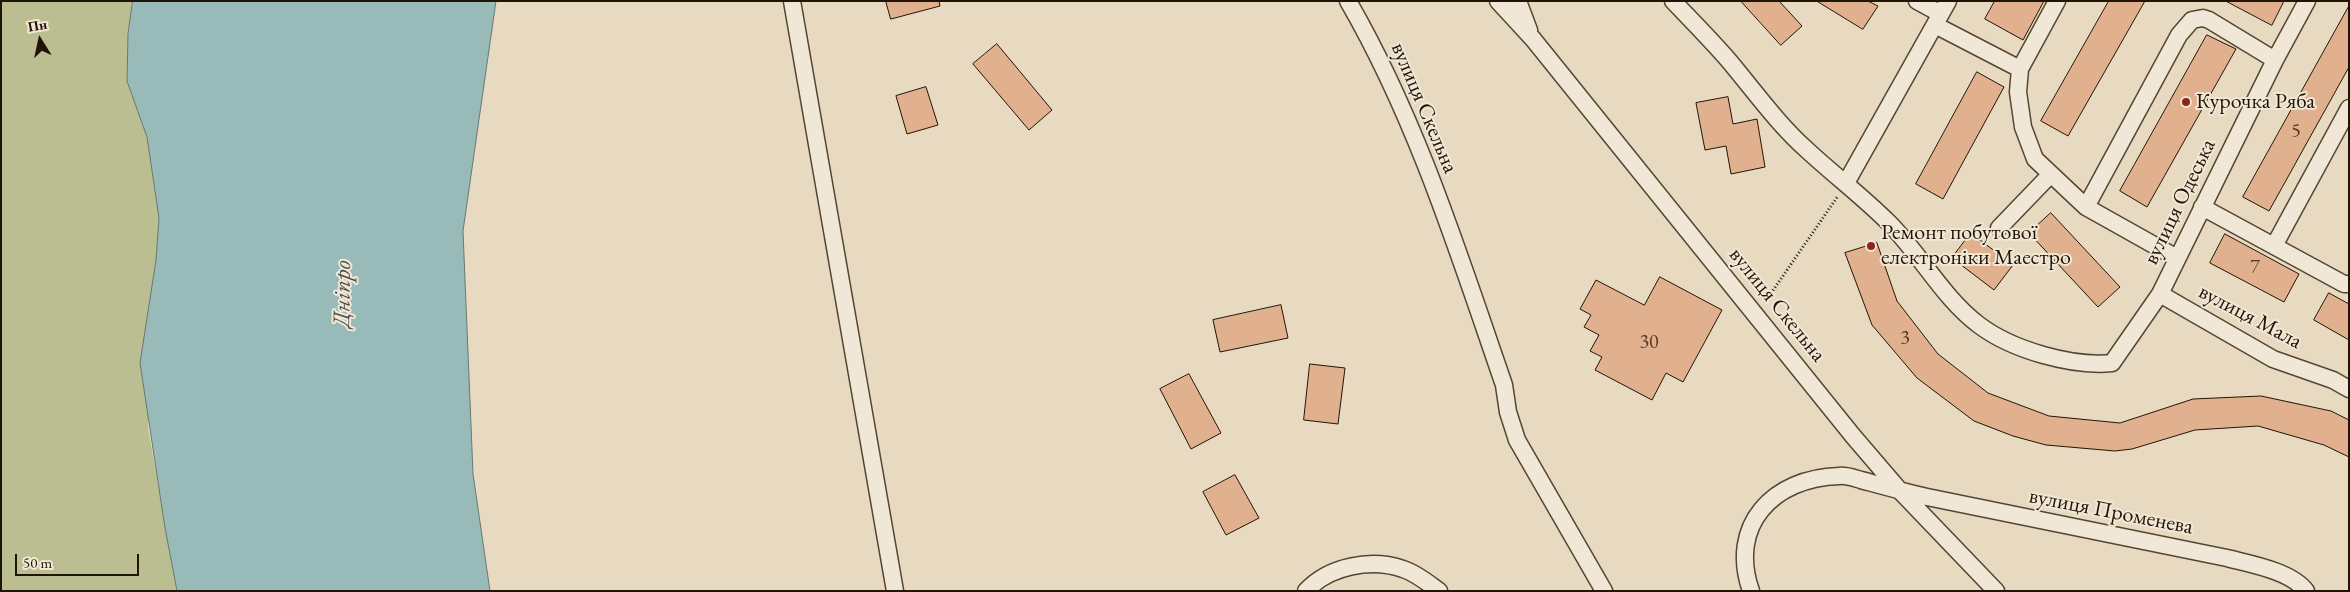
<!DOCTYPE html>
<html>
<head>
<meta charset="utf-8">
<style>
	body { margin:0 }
	#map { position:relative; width:2350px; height:592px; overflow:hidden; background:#e8dac1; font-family:"EB Garamond",serif }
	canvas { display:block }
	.frame { position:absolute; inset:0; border:2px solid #221404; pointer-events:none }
	.north { position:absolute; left:15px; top:15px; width:50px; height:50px; -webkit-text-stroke:4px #f0e7d7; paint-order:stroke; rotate:350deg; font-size:14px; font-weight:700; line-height:20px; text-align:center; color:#221404 }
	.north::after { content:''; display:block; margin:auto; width:18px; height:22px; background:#221404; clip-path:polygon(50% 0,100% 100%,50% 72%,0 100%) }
	.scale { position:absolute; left:15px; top:554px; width:124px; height:22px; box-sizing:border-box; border:2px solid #221404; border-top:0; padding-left:6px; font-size:15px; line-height:18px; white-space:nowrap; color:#221404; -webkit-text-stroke:4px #f0e7d7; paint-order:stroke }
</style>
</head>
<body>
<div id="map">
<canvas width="2350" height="592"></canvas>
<div class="frame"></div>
<div class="north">Пн</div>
<div class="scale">50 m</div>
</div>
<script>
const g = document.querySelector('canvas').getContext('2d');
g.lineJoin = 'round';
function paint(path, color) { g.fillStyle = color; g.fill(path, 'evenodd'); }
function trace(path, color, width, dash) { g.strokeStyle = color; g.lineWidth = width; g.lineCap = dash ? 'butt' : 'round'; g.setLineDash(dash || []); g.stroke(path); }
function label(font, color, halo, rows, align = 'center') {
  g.font = font + ' "EB Garamond",serif'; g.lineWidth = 4; g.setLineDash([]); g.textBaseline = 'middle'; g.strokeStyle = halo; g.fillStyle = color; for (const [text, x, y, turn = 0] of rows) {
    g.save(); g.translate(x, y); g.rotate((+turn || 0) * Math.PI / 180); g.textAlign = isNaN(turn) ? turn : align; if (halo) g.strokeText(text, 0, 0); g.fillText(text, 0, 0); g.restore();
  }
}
const green = new Path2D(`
	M1 1H133L128 34 127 81 147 137 159 218 148 428 177 591H1Z`);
const water = new Path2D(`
	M133 1H496L463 231 473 474 490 591H177L165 528 140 363 156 260 159 218 147 137 127 81 128 34Z`);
const building = new Path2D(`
	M886 1H939L940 6 891 19Z
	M1741 1H1779L1802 26 1781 45Z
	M1817 1H1868L1878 6 1863 29Z
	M1995 1H2044L2023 40 1985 19Z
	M2109 1H2145L2068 136 2041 121Z
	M2226 1H2284L2272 25Z
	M2349 6V67L2269 211 2243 197Z
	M2207 35 2236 49 2147 207 2120 191Z
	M997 44 1052 110 1029 130 973 64Z
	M1977 72 2004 87 1943 199 1916 184Z
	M926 87 938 125 907 134 896 96Z
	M1728 97 1733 124 1757 119 1765 167 1731 174 1726 146 1705 150 1696 103Z
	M2051 213 2120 287 2098 307 2029 233Z
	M1971 233 2013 265 1994 290 1952 258Z
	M2225 234 2299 274 2284 302 2210 263Z
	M1877 243 1897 301 1938 354 1988 393 2049 416 2120 423 2193 399 2261 396 2331 411 2349 420V457L2324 445 2258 426 2195 430 2132 449 2115 451 2046 445 2013 436 1974 421 1917 378 1872 325 1845 253Z
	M1660 277 1722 310 1683 382 1666 373 1652 400 1595 370 1602 357 1590 351 1599 335 1584 327 1591 315 1580 309 1596 280 1644 305Z
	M2329 293 2349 304V340L2314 320Z
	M1281 305 1288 338 1220 352 1213 320Z
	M1310 364 1345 368 1338 424 1304 420Z
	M1189 374 1221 433 1191 449 1160 389Z
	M1235 475 1259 518 1226 535 1203 492Z`);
const path = new Path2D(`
	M1765 302 1838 196`);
const minor = new Path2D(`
	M792 1 895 591
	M1348 1C1417 120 1459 255 1504 385L1508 412 1517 440 1604 591
	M1498 1 1533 39 1853 436 1901 492 1996 591
	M1518 1 1529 30
	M1673 1C1692 21 1712 41 1730 62 1755 92 1778 124 1807 150 1834 175 1863 197 1889 223 1921 255 1943 298 1979 325 2012 350 2072 367 2112 363L2160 294 2275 60 2307 1
	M1917 1 1941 14
	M1935 25 2020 69 2057 1
	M2020 69 2018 92 2023 127 2035 159 2086 207 2177 258
	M1846 183 1948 1
	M2086 207 2179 35 2192 20 2203 18 2209 20 2275 60
	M2202 207 2344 284H2349
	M1999 228 2051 174
	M2274 246 2349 108
	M2160 294 2273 359 2333 380 2349 389
	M1306 591C1329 566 1371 558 1403 569 1416 573 1428 583 1439 591
	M1751 591C1728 525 1773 478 1839 476 1846 475 1854 478 1861 480 1883 486 1904 492 1927 497 2027 517 2127 538 2227 558 2250 564 2291 571 2306 591`);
const markers = [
	[2186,102,5,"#8f2418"],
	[1871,246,5,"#8f2418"]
];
const numberNames = [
	["5",2296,132],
	["7",2255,268],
	["3",1905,339],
	["30",1649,343]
];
const poiNames = [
	["Курочка Ряба",2196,102],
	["Ремонт побутової",1881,233],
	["електроніки Маестро",1881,258]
];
const streetNames = [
	["вулиця Скельна",1424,108,67],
	["вулиця Одеська",2180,202,-64],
	["вулиця Скельна",1777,305,51],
	["вулиця Мала",2250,317,28],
	["вулиця Променева",2111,512,11]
];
const waterNames = [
	["Дніпро",343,294,-89]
];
paint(green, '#babe90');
paint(water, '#98bab8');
trace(water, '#697870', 1);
paint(building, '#e1b08f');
trace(building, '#221404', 1);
trace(minor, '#544633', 19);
trace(path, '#221404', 3, [1, 2.5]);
trace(minor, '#f0e7d7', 16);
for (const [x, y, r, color] of markers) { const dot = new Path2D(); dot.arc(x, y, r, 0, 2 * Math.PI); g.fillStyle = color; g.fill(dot); trace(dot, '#f0e7d7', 2); }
label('20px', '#523b27', null, numberNames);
label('22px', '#221404', '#f0e7d7', poiNames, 'left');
label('22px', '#221404', '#f0e7d7', streetNames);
label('italic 24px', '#4b4e43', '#f0e7d7', waterNames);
</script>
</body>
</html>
